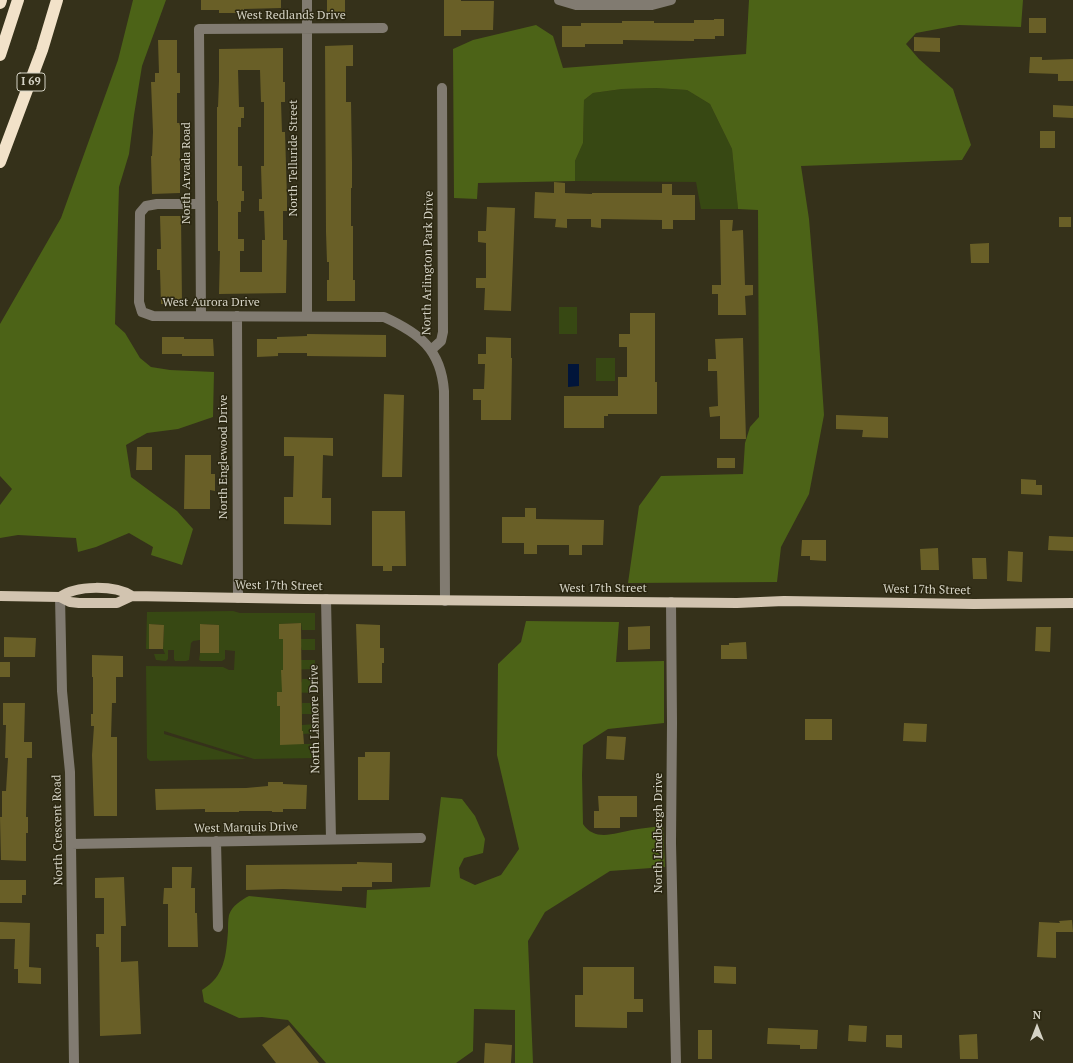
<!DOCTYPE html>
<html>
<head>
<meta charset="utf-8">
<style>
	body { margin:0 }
	#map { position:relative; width:1073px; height:1063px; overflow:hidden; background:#35311a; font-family:"PT Serif",serif }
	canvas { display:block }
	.north { position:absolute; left:1017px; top:1007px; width:40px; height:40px; -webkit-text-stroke:3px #2b2711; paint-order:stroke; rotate:0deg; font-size:11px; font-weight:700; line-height:16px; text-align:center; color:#d5d3c5 }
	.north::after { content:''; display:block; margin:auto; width:14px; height:18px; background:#d5d3c5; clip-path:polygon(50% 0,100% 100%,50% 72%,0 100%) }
</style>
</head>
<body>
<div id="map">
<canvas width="1073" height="1063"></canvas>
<div class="north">N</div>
</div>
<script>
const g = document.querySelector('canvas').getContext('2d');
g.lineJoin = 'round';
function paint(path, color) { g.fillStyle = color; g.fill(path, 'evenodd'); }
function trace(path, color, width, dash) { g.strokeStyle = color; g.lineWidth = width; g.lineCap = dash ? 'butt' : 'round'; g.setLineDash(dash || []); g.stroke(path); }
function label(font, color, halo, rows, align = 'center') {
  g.font = font + ' "PT Serif",serif'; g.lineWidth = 3; g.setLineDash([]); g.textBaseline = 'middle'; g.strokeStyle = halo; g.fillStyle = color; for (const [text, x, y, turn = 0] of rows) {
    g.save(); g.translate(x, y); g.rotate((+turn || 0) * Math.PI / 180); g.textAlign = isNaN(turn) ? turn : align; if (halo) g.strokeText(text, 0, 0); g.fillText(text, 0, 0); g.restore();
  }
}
const green = new Path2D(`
	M656 88 687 90 710 104 732 149 738 209H701L696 182 575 181V161L583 143 584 100 593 93 622 89Z
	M559 307H577V334H559Z
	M596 358H615V381H596Z
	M233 611 240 613H315V630H302L301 623 279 624 280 639H315V650H302L301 647 283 648V660H315V669L282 670V683L302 682V679H315V693L278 692 277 706 302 707V703H315V714H302V726V725L316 724 315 733 303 734V731L280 732V744H315V758L254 759 164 731V734L246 759 150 761 147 758 146 666 223 667 229 670H234L235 651 225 650V659L222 661H201L199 660 200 653H219V625L200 624V640L193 641 191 643 189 660 186 661H175L174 659V650H168V659L166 661 156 660 154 654H165L163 649 164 625 149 624V649H146L147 612Z`);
const forest = new Path2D(`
	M133 0H166L142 66 134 115 129 154 119 187 115 324 125 333 140 358 151 367 170 370 214 372 213 417 178 429 147 433 126 445 131 477 177 511 193 529 182 565 151 555 153 547 129 533 96 547 78 552 76 538 18 535 0 538V505L12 489 0 476V324L61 218 118 60Z
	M749 0H1023L1021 27 959 25 916 33 906 44 919 59 953 89 971 145 962 160 801 166 809 219 818 327 824 415 809 494 781 547 777 582 628 583 639 506 661 476 743 474 745 443 750 427 759 417 758 210 738 209 732 149 710 104 687 90 656 88 622 89 593 93 584 100 583 143 575 161V181L478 183 477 199 454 198 453 49 473 40 536 25 553 36 563 68 746 54Z
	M526 621 619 622 616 662 664 661V723L608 729 583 745 582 775 583 824C595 842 615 833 632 830 642 828 653 827 663 826L665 867 610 871 545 912 528 941 533 1063H515V1010L474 1009 473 1051 456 1063H326L288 1020 262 1017 239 1018 204 1002 202 990C225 976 226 956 228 931 228 926 228 920 229 915 232 906 241 900 249 896L366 908 367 890 430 887 441 797 462 799 475 816 485 839 483 853 464 858 459 868 460 878 475 885 501 875 519 849 497 755 498 664 521 642Z`);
const water = new Path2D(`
	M568 364H579V386L568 387Z`);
const building = new Path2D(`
	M201 0H281V8L244 9V13H219V10H201Z
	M327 0H345V13H327Z
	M444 0H461V1H494L493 30H461V36H444Z
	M1029 18H1046V33H1029Z
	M714 19H724V36H715V39H694V41L623 40V44H585V47H562V26H581V23H622V21H654V23H694V20H714Z
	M914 37 940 38V52L914 51Z
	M158 40H177V73H180V93H177V123H180V193L152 194 151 156H152L153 132 151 82H155V73H159Z
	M353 45V66H346V102H351L352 162V188H351V226H353V280H355V301H327V280H329V262H327L326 232 325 46Z
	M283 48V82H285V102H281L282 132H285L287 198V211H283V240H287L286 293 219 294 220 251H218V201H217V107H218L219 81V49ZM238 70H260L261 102H264V166H261L262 199H259V211H264L265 240H262V272H240V251H244V239H238V212H241V201H244V191H242V166H238V127H241V118H244V107H239Z
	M1030 57H1042V60L1073 59V81H1058V74L1029 73Z
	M1053 105 1073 106V118L1053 117Z
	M1040 131H1055V148H1040Z
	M554 182 565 183V193L592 194V193H662V184H672V195H695V220H673V229H662V220L601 219V228L591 227V219H567V228L555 227 556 219 534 218 535 192 554 193Z
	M487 207 515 208 511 311 484 310 485 288H476V278H486V243L478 242V231H486Z
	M160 216H181L182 303 161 304 160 270H157V249H161Z
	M1059 217H1071V227H1059Z
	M720 220H733L732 231 743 230 745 285H753V295L745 296 746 315H718V294H712V285H721Z
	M989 243V263H971L970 244Z
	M630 313H655V382H657V414H608V416H604V428H564V396H618V377H627V347H619V334H630Z
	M307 334 386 335V357L307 356V353H278V356L257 357V339H277V337L307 336Z
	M162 337H184V339H213L214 356H182V354H162Z
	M486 337 511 338V358H512L511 420H481V400H473V389H484L485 364H478V354H486Z
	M743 338 746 439H720V416L710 417 709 407 718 406 717 371H708V359H716L715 339Z
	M384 394 404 395 402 477H382Z
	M836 415 888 417V438L862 437 863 430 836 429Z
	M284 437 333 438V456L323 455 322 498H331V525L284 524V497H293L294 456H284Z
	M137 447H152V470H136Z
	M185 455H211V474H215V491L210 490V509H184Z
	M717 458H735V468H717Z
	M1021 479 1036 480V485H1042V495L1021 494Z
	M525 508H536V519L604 520 603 545H582V555H569V545H537V554H524V543H502V517H525Z
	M372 511H405L406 566H392V571H383V566H372Z
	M1049 536 1073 537V551L1048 550Z
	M802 540H826V561L810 560V556H801Z
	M938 548 939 570H921L920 549Z
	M1008 551 1023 552 1022 582 1007 581Z
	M972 558H986L987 579H973Z
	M301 623 302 731H303L304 744 280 745V706H277V692H282L281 670H283V639H279V624Z
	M149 624 164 625 163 649H149Z
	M200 624 219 625V653H200Z
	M356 624 380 625V648H384V663H382V683H358Z
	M650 626V649L628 650V627Z
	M1036 627H1051L1050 652 1035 651Z
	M4 637 36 638 35 657H4Z
	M746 642 747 659H721V645H729V643Z
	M92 655 123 656V677H116V703H112L111 737H117V816H94L92 755 94 726H91V714H93V677H92Z
	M0 662H10V677H0Z
	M3 703H25L24 742H32V758H27L26 817H28V833H26V861L1 860 0 817H2V791H6L8 758H5L6 725H3Z
	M805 719H832V740H805Z
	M904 723 927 724 926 742 903 741Z
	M607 736 626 737 624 760 606 759Z
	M365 752H390L389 800H358V757H365Z
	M268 782H283V784L307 785 306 809H283V812H272V811H239V812H205V809L156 810 155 789 246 788 268 786Z
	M598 796H637V817H620V828H594V811H599Z
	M357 862 392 863V882H372V887H342V891L283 889 246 890V865L357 864Z
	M172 867H192L191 888H195V913H197L198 947H168V904H163L164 888H172Z
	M124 877 126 926H121V962L138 961 141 1034 100 1036 99 947H96V934H104V898H95V878Z
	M0 880H26V895H22V903H0Z
	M1072 920 1073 932H1056V958L1037 957 1039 922 1060 923 1059 921Z
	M0 922 30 923 29 967 41 968V984L18 983V969H14L15 939H0Z
	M714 966 736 967V984L714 983Z
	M583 967H634V999H643V1012H627V1028L575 1027V995H583Z
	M289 1025 319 1063H276L262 1045Z
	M849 1025 867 1026 866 1042 848 1041Z
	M768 1028 818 1030 817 1049H800V1045L767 1044Z
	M698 1030H712V1059H698Z
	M977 1034 978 1059H960L959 1035Z
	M886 1035H902V1048L886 1047Z
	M485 1043 512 1045 511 1063H484Z`);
const minor = new Path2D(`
	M307 0V316
	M559 0 576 5H652L671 0
	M200 204H157L146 206 140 213 139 302 142 312 153 316 384 317C419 333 441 349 444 391L445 601
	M201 316 199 29 383 28
	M237 316 238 598
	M431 350 441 341 443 332 442 88
	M60 597 62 691 70 772 74 1063
	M326 599 331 839
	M671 602 672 723 671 843 676 1063
	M216 841 218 927
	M71 844 421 838`);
const major = new Path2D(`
	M0 596 60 597 70 602 79 603H117L132 596 305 599 737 603 784 601 974 604 1073 603
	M60 597C76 585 115 585 132 596`);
const highway = new Path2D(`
	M0 3 1 0
	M0 55 18 0
	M0 162 42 50 57 0`);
const shields = [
	[31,82,28]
];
const shieldNames = [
	["I 69",31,82]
];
const streetNames = [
	["West Redlands Drive",291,16],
	["North Telluride Street",294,158,-90],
	["North Arvada Road",187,173,-90],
	["North Arlington Park Drive",428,263,-89],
	["West Aurora Drive",211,303],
	["North Englewood Drive",224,457,-90],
	["West 17th Street",279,586,1],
	["West 17th Street",603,589],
	["West 17th Street",927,590,1],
	["North Lismore Drive",315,719,-91],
	["West Marquis Drive",246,828,-1],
	["North Crescent Road",58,830,-91],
	["North Lindbergh Drive",659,833,-90]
];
paint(green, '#374813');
paint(forest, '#4c6317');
paint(water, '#01153a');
paint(building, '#695f27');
trace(minor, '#817b71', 10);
trace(major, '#d2c4b0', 10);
trace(highway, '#f2e2c9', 12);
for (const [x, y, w] of shields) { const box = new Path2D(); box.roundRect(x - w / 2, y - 9, w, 18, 3); g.fillStyle = '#2b2711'; g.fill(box); trace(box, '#d5d3c5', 1); }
label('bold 11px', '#d5d3c5', null, shieldNames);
label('12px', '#d5d3c5', '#2b2711', streetNames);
</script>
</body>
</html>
